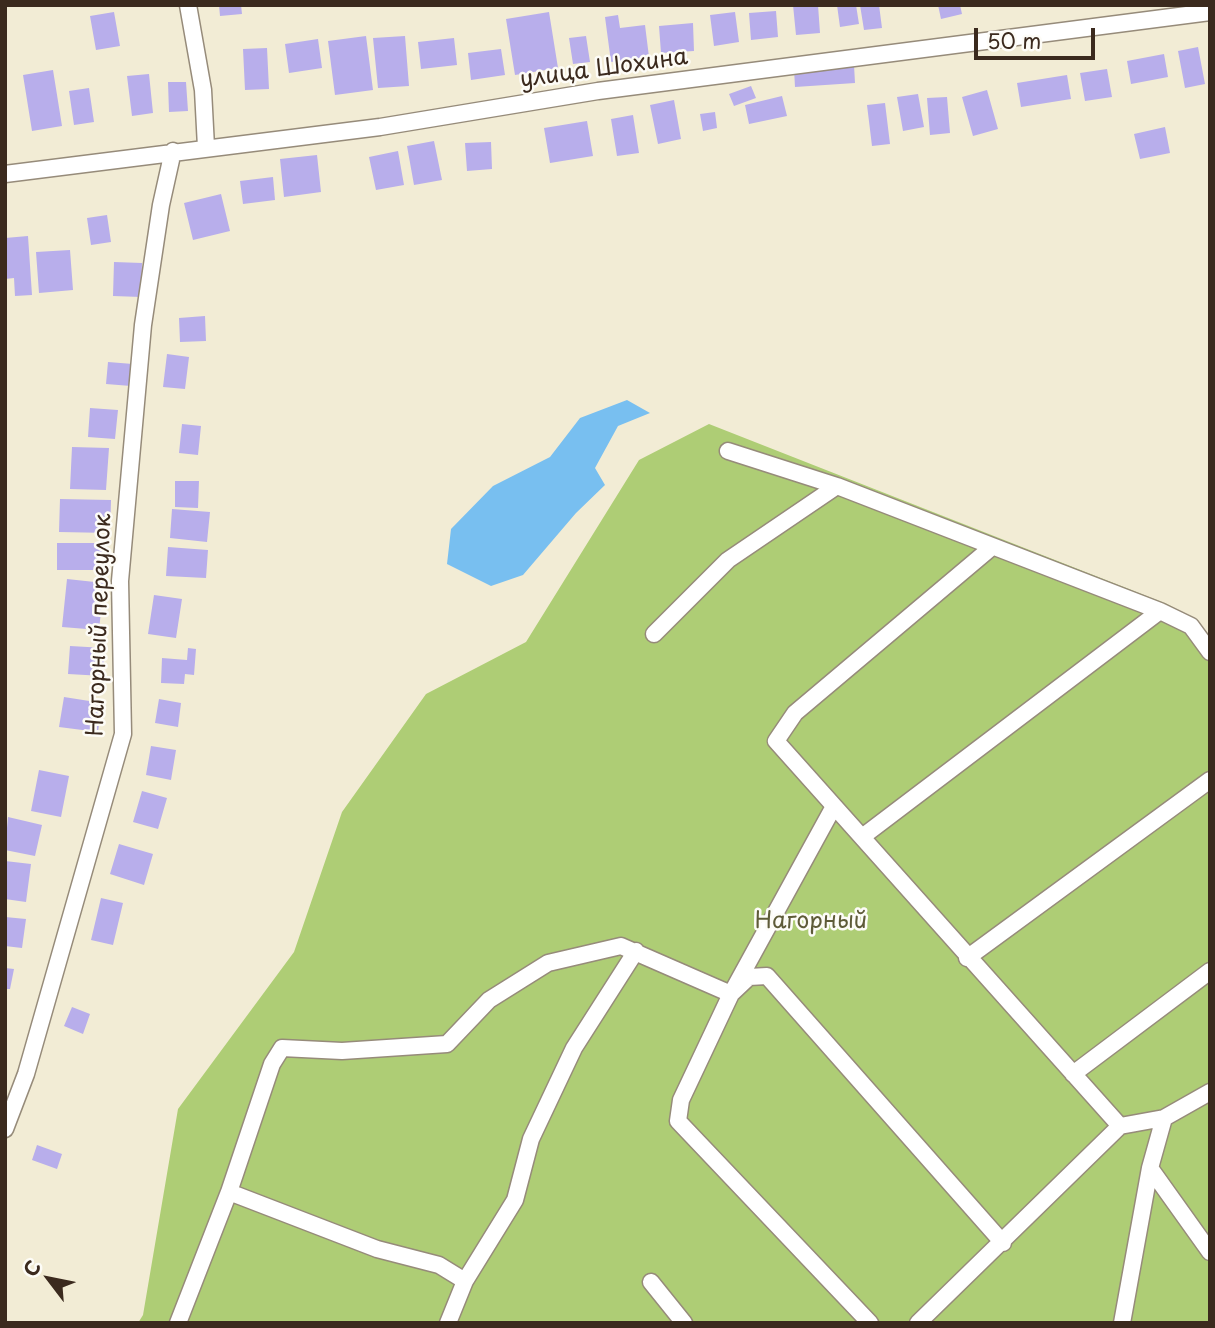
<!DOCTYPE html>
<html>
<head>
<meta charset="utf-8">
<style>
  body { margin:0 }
  #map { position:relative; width:1215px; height:1328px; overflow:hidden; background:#f2ecd5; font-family:"Playpen Sans",sans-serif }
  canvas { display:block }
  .frame { position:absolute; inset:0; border:7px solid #3b2a1e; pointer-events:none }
  .north { position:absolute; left:14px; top:1244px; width:70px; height:70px; -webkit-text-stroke:5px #fdfcf7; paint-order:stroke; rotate:302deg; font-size:19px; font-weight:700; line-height:28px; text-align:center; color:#3b2a1e }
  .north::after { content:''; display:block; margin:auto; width:24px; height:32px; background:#3b2a1e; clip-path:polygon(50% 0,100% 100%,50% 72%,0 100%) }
  .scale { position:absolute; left:974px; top:28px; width:121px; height:32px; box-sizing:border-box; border:4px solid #3b2a1e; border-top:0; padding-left:9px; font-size:21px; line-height:24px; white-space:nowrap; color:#3b2a1e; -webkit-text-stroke:5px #fdfcf7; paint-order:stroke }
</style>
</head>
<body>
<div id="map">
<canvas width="1215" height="1328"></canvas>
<div class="frame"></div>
<div class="north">С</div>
<div class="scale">50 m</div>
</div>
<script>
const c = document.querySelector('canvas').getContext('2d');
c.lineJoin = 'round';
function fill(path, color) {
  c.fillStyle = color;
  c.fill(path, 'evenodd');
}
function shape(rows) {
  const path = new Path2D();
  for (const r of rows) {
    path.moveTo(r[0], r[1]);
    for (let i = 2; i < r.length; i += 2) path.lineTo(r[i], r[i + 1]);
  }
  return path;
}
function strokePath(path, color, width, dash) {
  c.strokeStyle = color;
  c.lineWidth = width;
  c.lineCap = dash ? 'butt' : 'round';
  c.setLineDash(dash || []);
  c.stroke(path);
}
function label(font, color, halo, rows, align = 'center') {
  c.font = font + ' "Playpen Sans",sans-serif';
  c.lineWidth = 5;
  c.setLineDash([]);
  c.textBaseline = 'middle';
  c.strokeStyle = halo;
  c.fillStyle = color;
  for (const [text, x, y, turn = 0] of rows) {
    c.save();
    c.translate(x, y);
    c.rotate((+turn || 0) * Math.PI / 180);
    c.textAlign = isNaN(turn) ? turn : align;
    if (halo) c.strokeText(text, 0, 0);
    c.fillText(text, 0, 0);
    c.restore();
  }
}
fill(shape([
  [709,424,1167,604,1195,620,1210,640,1210,1323,138,1323,143,1315,178,1109,294,952,342,812,426,694,526,642,639,460]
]), '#aecd75');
fill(shape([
  [627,400,650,413,618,426,595,468,605,485,576,513,523,575,491,586,447,564,451,529,493,486,550,457,580,418]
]), '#78bff0');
fill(shape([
  [219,5,241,5,242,14,220,16],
  [793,5,818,5,820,33,796,35],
  [837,5,856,5,859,24,840,27],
  [860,5,879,5,882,28,864,30],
  [938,5,960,5,962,14,941,19],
  [776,11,778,37,751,40,749,13],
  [114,12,120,46,96,50,90,16],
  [549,12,558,68,515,75,506,19],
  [735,12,739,42,714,46,710,15],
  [618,15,620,28,645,25,649,57,611,62,605,17],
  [693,23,694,51,661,53,659,26],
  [366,36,373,90,335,95,328,41],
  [405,36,409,86,378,88,373,38],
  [586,36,590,62,573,64,569,38],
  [454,38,457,65,421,69,418,42],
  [318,39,322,68,289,73,285,44],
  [1198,47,1205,84,1185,88,1178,51],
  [267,48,269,89,245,90,243,49],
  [501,49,505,75,471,80,468,53],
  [1164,54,1168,77,1131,84,1127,61],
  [854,65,855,83,795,87,794,69],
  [1107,69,1112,97,1085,101,1080,73],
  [53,70,62,126,32,131,23,75],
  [149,74,153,113,132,116,127,76],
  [1067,75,1071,99,1021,107,1017,83],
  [168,82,186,82,188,111,169,112],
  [751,86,756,98,734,106,729,94],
  [89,88,94,122,74,125,69,91],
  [987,90,998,129,973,136,962,97],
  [918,94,924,127,903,131,897,97],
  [782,96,787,116,749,124,745,105],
  [947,97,950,133,930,135,927,98],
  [674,100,681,139,658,144,650,105],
  [885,103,890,144,872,146,867,105],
  [715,112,717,128,703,131,700,114],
  [633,115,639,153,617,156,611,119],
  [587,121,593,156,550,163,544,128],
  [1165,127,1170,153,1140,159,1134,134],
  [434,141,442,180,414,185,407,146],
  [491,142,492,169,467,171,465,143],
  [398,151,404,185,376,190,369,157],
  [317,155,321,192,284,197,280,159],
  [273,177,275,200,243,204,240,181],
  [221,194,230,231,193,240,184,203],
  [107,215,111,242,91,245,87,218],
  [28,236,32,295,15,296,14,278,5,279,5,238],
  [70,250,73,290,39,293,36,252],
  [114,262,142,263,141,297,113,296],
  [205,316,206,341,180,342,179,318],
  [167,354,189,357,185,389,163,387],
  [108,362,133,364,131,386,106,384],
  [90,408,118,410,115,439,88,437],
  [182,424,201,426,198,455,179,453],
  [72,447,109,448,106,490,70,489],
  [175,481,199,481,198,508,175,507],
  [60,499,111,500,110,533,59,532],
  [172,509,210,512,207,542,170,538],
  [57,543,104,543,104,570,57,570],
  [168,547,208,550,206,578,166,576],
  [67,579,104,583,99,630,62,627],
  [154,595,182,599,176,638,148,634],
  [70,646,105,648,103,676,68,674],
  [188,648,196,649,194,675,185,674,184,684,161,683,162,658,187,660],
  [64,697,102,703,98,732,59,727],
  [159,699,181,703,178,727,155,723],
  [151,746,176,750,171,780,146,775],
  [39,770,69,776,61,817,31,811],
  [142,791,167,798,158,829,133,822],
  [8,817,42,825,35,856,5,850],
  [119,844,153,854,144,885,110,874],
  [5,861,31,864,26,902,5,899],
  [101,898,123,903,113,945,91,940],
  [5,917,26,919,22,948,5,946],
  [5,968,14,969,10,989,5,989],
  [72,1007,90,1014,83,1034,64,1026],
  [37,1145,62,1154,57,1169,32,1160]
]), '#b8aeeb');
const minor = shape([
  [188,5,203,90,206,147],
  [5,174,380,127,598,91,1210,12],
  [728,451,837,486,1160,611,1191,626,1210,652],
  [654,634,728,560,837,486],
  [833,808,731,994,681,1100,678,1121,870,1323],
  [862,837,1160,611],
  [967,958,1210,780],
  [1073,1074,1210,971],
  [1120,1126,1164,1118,1210,1092],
  [5,1129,26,1074,123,734,120,581,143,325,161,205,173,151],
  [1150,1168,1210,1252],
  [229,1192,377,1249,439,1265,465,1281],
  [651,1282,684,1323],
  [178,1323,229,1192,272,1064,282,1048,342,1051,447,1044,489,1000,548,963,621,946,731,994,749,977,767,976,1003,1243],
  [448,1323,465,1281,515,1200,531,1139,574,1048,636,951],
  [918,1323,1120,1126,776,741,795,713,992,547],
  [1122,1323,1150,1168,1164,1118]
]);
strokePath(minor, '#968b7a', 19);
strokePath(minor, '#fff', 16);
label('23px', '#3b2a1e', '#fdfcf7', [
  ["улица Шохина",604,69,-8],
  ["Нагорный переулок",100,625,-88]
]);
label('23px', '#5e5b38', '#fdfcf7', [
  ["Нагорный",811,922]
]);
</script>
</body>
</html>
